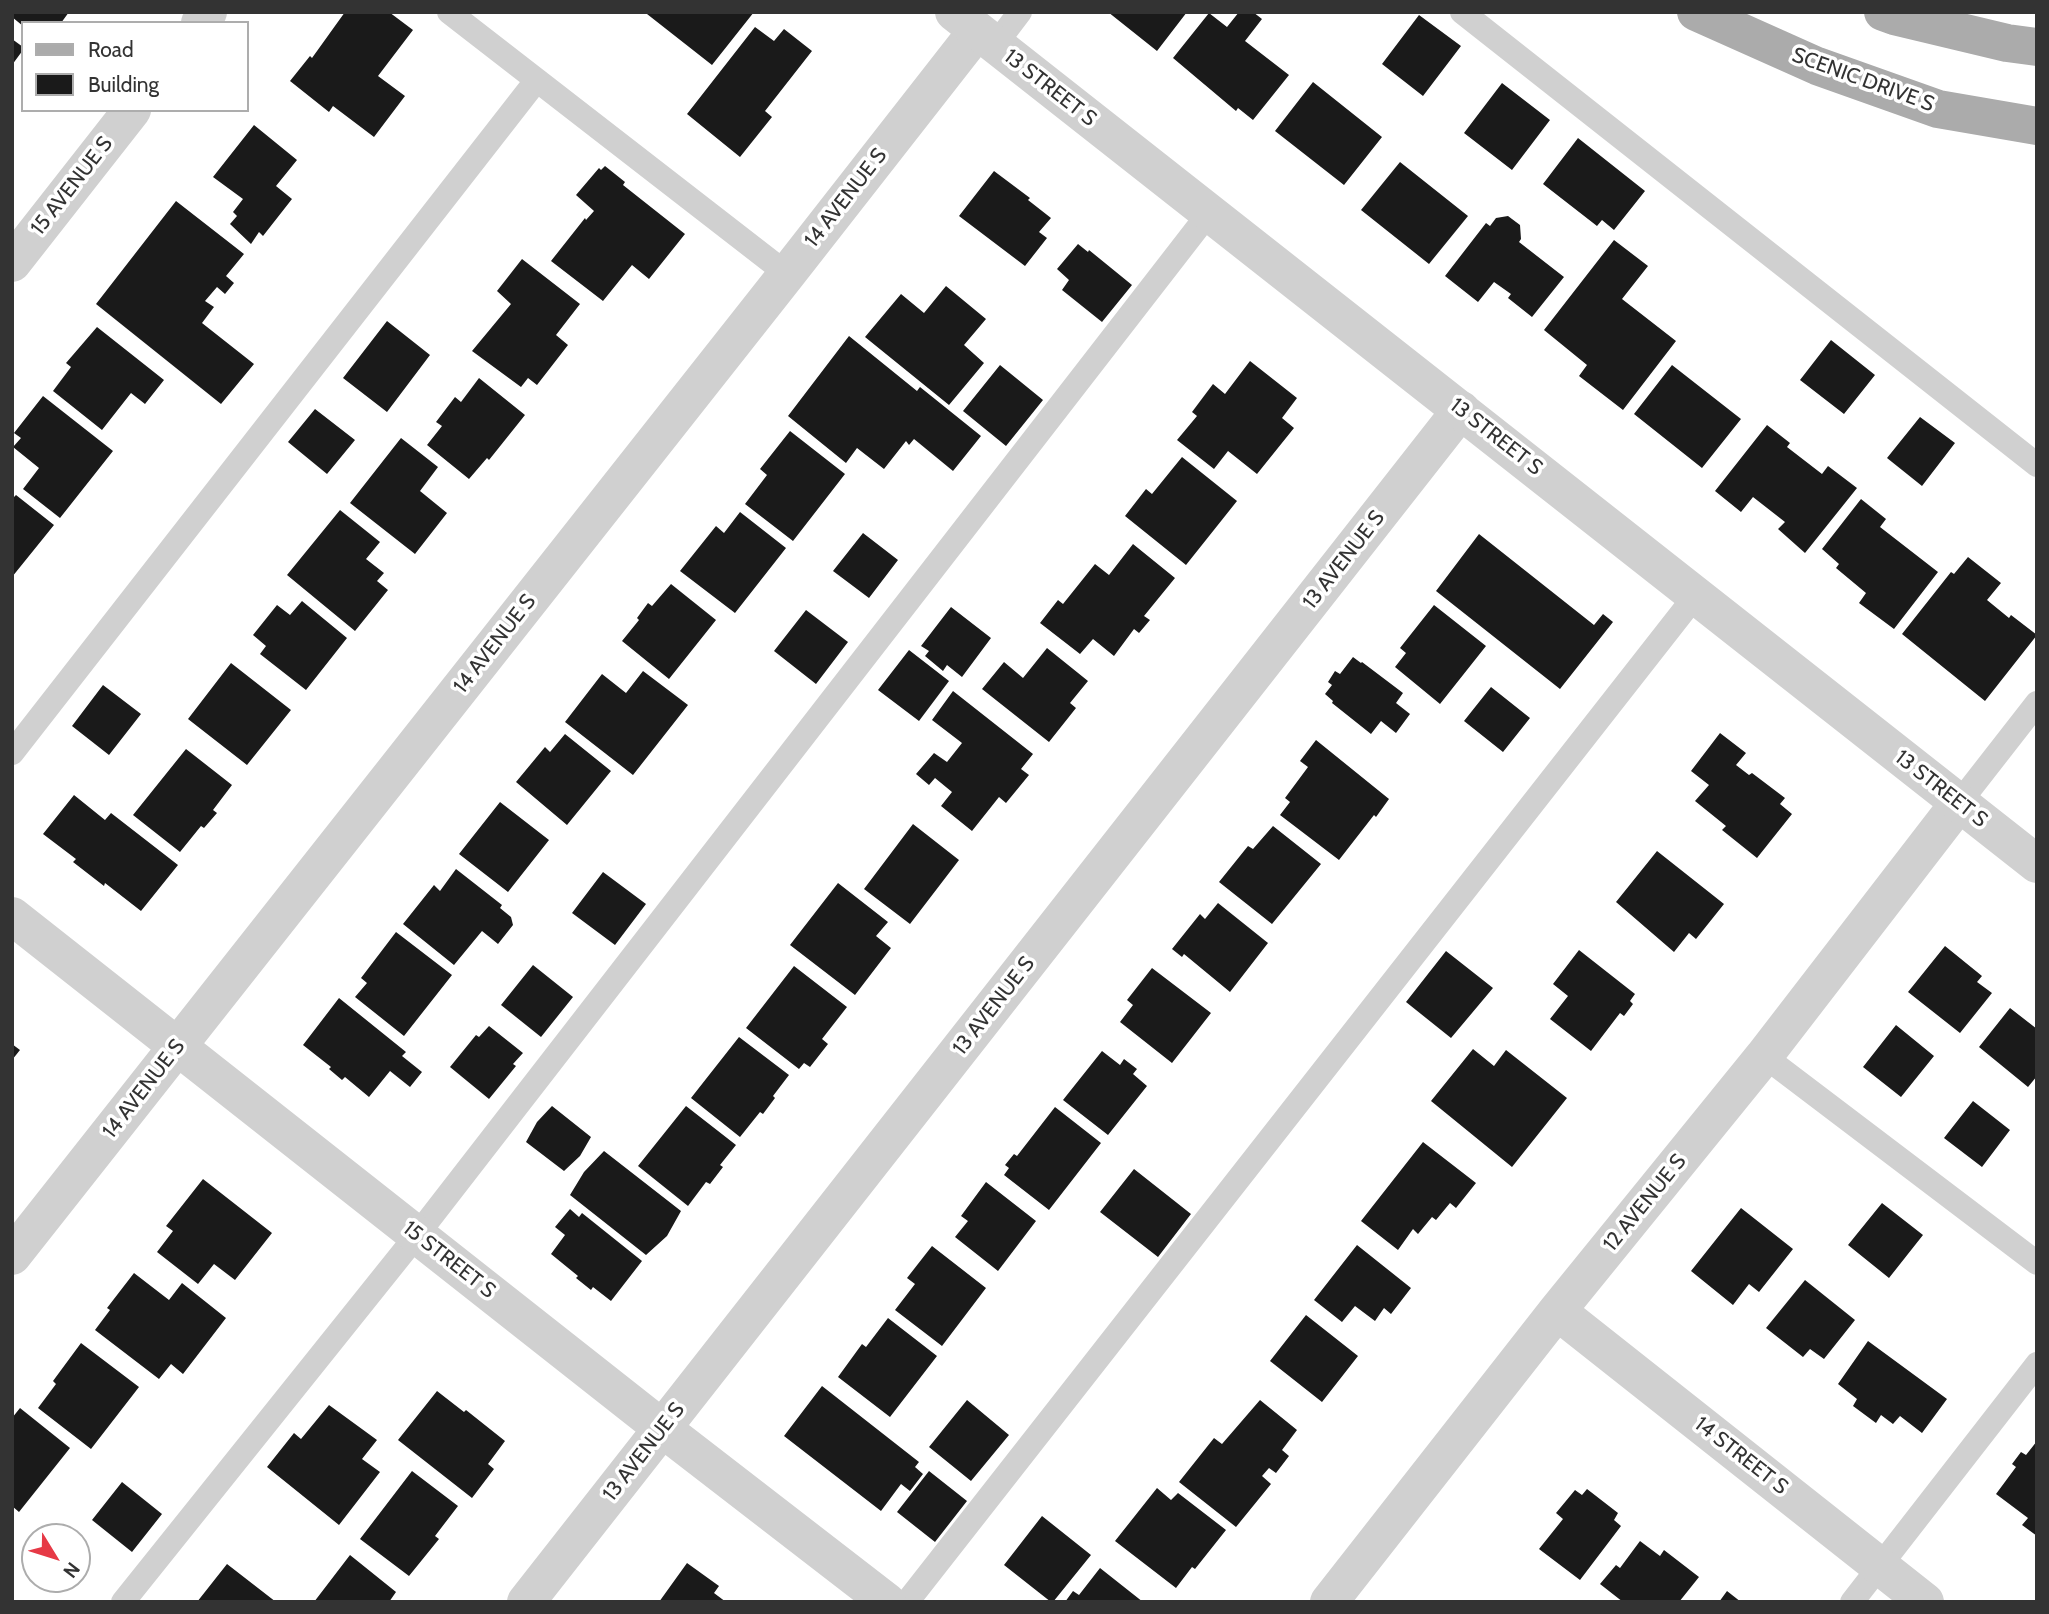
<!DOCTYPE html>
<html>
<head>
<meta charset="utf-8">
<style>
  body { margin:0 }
  #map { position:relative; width:2049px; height:1614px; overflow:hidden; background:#fff; font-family:Cabin,sans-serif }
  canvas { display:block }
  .frame { position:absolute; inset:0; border:14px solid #333; pointer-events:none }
  .legend { position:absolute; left:21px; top:21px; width:228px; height:91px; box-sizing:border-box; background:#fff; border:2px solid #adadad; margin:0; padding:9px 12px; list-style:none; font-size:21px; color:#333 }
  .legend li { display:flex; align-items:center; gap:14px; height:35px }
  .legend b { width:35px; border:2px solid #adadad }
  .north { position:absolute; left:21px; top:1523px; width:70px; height:70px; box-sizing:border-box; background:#fff; border:2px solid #adadad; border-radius:50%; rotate:128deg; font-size:19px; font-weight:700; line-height:28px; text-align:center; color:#333 }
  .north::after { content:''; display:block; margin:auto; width:24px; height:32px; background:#e63946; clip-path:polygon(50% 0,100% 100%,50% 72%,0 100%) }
</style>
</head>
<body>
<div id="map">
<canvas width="2049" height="1614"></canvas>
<div class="frame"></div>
<ul class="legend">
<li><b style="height:9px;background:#ababab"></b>Road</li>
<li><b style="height:19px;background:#1a1a1a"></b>Building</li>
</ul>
<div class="north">N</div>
</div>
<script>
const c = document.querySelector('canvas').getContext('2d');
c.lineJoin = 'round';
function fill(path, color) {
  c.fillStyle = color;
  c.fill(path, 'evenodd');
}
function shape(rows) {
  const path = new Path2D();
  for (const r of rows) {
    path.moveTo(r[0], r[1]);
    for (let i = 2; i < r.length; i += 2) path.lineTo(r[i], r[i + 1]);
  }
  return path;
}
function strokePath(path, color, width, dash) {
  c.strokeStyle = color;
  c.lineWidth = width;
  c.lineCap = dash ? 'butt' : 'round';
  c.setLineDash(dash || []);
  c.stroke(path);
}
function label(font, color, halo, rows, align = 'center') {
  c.font = font + ' Cabin,sans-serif';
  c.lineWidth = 7;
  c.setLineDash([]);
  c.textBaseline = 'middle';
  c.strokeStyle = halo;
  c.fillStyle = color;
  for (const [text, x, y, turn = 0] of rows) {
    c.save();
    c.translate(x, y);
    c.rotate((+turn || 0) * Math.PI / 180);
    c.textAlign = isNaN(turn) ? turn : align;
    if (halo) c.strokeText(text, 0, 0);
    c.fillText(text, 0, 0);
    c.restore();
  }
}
fill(shape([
  [12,12,69,12,61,23,23,23,23,26,12,17],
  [345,12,389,12,413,30,378,76,405,96,374,137,333,106,329,112,290,81,310,56,312,58],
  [649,12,754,12,712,65,647,14],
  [1108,12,1187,12,1157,51],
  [1239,12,1253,12,1262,19,1245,41,1289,75,1253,120,1238,108,1236,111,1173,58,1209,13,1227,27],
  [1419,15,1461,46,1423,96,1382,64],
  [755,27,774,41,784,29,812,51,765,111,772,117,740,157,687,114],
  [12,39,23,47,23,50,12,65],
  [1313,82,1382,137,1344,185,1275,131],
  [1502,83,1550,120,1512,170,1464,133],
  [254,125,297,160,276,186,292,199,263,236,259,232,251,244,230,224,237,216,233,212,243,199,213,177],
  [1578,138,1645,191,1614,230,1602,220,1597,226,1543,184],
  [1400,162,1468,216,1429,264,1361,210],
  [605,166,625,182,623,185,685,234,649,279,632,265,603,301,551,261,585,218,586,220,594,211,576,195,599,168,601,170],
  [994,171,1030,198,1028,200,1051,218,1039,232,1047,238,1025,266,959,216],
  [176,201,244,254,226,276,234,283,225,294,217,287,205,301,214,307,202,323,254,364,221,404,96,304],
  [1508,216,1520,225,1521,239,1519,242,1564,277,1532,317,1508,298,1511,294,1494,282,1478,302,1445,276,1486,223,1490,226,1496,218],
  [1614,240,1648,266,1622,299,1676,341,1623,410,1579,376,1587,365,1544,330],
  [1078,244,1088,252,1089,250,1132,285,1102,322,1062,290,1069,280,1057,269],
  [522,259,580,304,556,335,568,345,537,385,528,378,521,387,472,351,511,304,497,291],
  [946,286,986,319,964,345,984,363,949,405,865,337,901,294,924,313],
  [387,321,430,355,387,412,343,378],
  [97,327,164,380,145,404,131,393,102,430,53,391,71,367,66,363],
  [849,336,917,391,920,387,981,436,953,471,914,439,909,445,906,441,884,469,857,448,846,463,788,416],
  [1831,340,1875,375,1844,414,1800,380],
  [1250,361,1297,398,1282,418,1294,428,1257,474,1228,451,1214,469,1177,440,1197,416,1192,412,1213,384,1225,394],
  [1000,365,1043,400,1006,446,963,411],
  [1672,365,1741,419,1702,468,1634,414],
  [479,378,525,415,489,460,487,458,469,479,427,445,442,426,436,422,455,397,461,402],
  [43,396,113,451,60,518,23,489,39,468,13,447,21,438,14,433],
  [315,409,355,440,327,474,288,442],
  [1920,417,1955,443,1922,486,1887,458],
  [1767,425,1790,443,1787,447,1822,474,1828,466,1857,488,1805,553,1778,529,1785,522,1753,497,1741,512,1715,491],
  [790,431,845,474,793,541,745,504,767,475,760,469],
  [401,438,438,467,420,491,447,513,415,554,350,503],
  [1182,457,1237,501,1186,565,1125,516,1146,489,1152,494],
  [16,495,54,525,12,577,12,499],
  [1861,499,1886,519,1880,527,1938,572,1894,629,1859,603,1866,593,1836,568,1839,564,1822,549],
  [340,510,380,542,366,559,384,573,377,581,388,590,355,631,287,575],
  [740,512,786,548,735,613,680,571,716,526,724,533],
  [863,533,898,560,869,598,833,571],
  [1479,534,1594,625,1603,614,1613,622,1560,689,1436,591],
  [1133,544,1175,578,1144,616,1150,620,1139,633,1134,629,1114,656,1093,639,1080,654,1040,623,1058,600,1063,604,1095,564,1109,575],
  [1968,557,2001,583,1987,600,2009,618,2011,615,2037,635,1985,701,1902,634,1951,572,1954,574],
  [671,584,716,620,669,679,622,641,639,620,637,618,648,603,652,606],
  [302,601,347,638,306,690,260,654,266,646,253,635,277,605,290,615],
  [1434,605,1486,646,1440,704,1395,667,1406,653,1400,648],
  [951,607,991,638,962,677,947,665,943,671,925,656,929,651,921,646],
  [806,610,848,642,816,684,774,651],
  [1047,648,1088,681,1070,703,1076,708,1049,742,982,689,1004,662,1023,678],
  [909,650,949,681,919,721,878,690],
  [1353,657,1361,663,1362,662,1403,693,1396,703,1410,714,1396,733,1381,721,1371,734,1332,703,1333,701,1325,694,1332,685,1328,682,1335,671,1340,674],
  [231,663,291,710,247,765,188,719],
  [643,671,688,705,633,775,565,722,602,674,626,693],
  [103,685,141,714,109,755,72,726],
  [1491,687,1530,718,1503,752,1464,721],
  [953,691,1033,754,1021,769,1029,775,1006,803,999,797,972,831,941,806,952,792,935,778,929,785,916,774,934,753,947,762,962,743,932,720],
  [1720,733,1746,753,1736,765,1749,775,1752,773,1785,798,1780,804,1792,814,1757,858,1722,830,1726,826,1695,801,1709,785,1691,771],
  [565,734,611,771,567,825,516,782,545,747,550,752],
  [1316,740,1389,799,1376,817,1374,815,1339,860,1280,815,1290,802,1285,798,1308,767,1300,761],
  [186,749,232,785,213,810,217,813,204,828,201,826,180,852,133,815],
  [74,795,105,820,111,813,178,865,141,911,105,883,104,886,73,862,76,859,43,834],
  [500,802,549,840,508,892,459,854],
  [913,824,959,860,910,924,864,889],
  [1273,826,1321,864,1272,924,1219,882,1248,846,1253,849],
  [1657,851,1724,904,1696,939,1689,933,1674,952,1616,902],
  [456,869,502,905,500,908,511,917,513,925,498,944,482,931,454,965,403,924,434,885,440,891],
  [603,872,646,904,615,945,572,913],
  [838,883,888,922,876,936,891,948,855,995,790,945],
  [1218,903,1268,943,1230,992,1184,954,1182,957,1172,949,1200,914,1205,919],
  [396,932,452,975,404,1036,355,997,367,983,361,978],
  [1945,946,1982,976,1977,982,1992,993,1960,1033,1908,992],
  [1579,950,1635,994,1630,1001,1633,1004,1624,1016,1620,1013,1591,1051,1550,1019,1568,996,1553,984],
  [1446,951,1493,988,1451,1038,1406,1002],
  [533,965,573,997,541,1037,501,1005],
  [794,966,847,1007,822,1039,828,1044,810,1067,804,1063,799,1069,746,1028],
  [1152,968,1211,1013,1172,1063,1120,1022,1133,1005,1127,1000],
  [339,998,406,1052,402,1056,422,1072,410,1087,390,1071,369,1097,345,1077,342,1080,329,1069,331,1067,303,1045],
  [2010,1008,2037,1029,2037,1076,2028,1087,1979,1047],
  [1896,1025,1934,1056,1901,1097,1863,1067],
  [489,1026,523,1053,513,1064,516,1066,489,1099,450,1067,476,1035,479,1037],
  [739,1037,789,1075,773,1096,775,1098,763,1114,760,1112,740,1137,691,1098],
  [12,1044,20,1050,12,1060],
  [1473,1049,1494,1066,1506,1050,1567,1098,1512,1167,1431,1101],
  [1102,1051,1120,1065,1124,1059,1137,1069,1133,1074,1147,1086,1108,1135,1063,1100],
  [1973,1101,2010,1130,1982,1167,1944,1138],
  [552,1106,591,1137,580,1156,564,1171,526,1142,537,1122],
  [686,1106,736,1145,720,1165,723,1167,710,1184,706,1182,688,1206,638,1166],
  [1055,1107,1101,1143,1049,1210,1004,1175,1009,1168,1005,1165,1014,1154,1017,1156],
  [1423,1142,1476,1183,1456,1208,1450,1203,1436,1220,1432,1217,1418,1234,1413,1229,1398,1250,1361,1221],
  [604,1151,681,1211,667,1236,646,1255,570,1195,584,1172],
  [1134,1169,1191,1214,1158,1257,1100,1212],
  [203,1179,272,1233,235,1280,214,1264,198,1284,157,1252,173,1231,166,1226],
  [986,1182,1036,1221,998,1271,955,1237,968,1221,961,1216],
  [1882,1203,1923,1235,1889,1278,1848,1245],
  [1741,1208,1793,1249,1759,1292,1749,1284,1733,1305,1691,1271],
  [570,1209,579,1217,582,1213,642,1261,611,1301,593,1287,591,1290,576,1278,578,1276,551,1254,565,1235,555,1227],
  [1357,1245,1411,1288,1391,1314,1384,1308,1375,1321,1355,1306,1342,1322,1314,1300],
  [932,1246,986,1288,942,1346,895,1310,915,1284,907,1278],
  [134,1273,169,1300,182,1283,226,1318,183,1374,171,1364,159,1379,95,1330,110,1310,107,1308],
  [1805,1280,1855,1320,1824,1359,1810,1349,1803,1357,1766,1328],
  [1306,1315,1358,1356,1322,1402,1270,1361],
  [888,1318,937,1356,890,1417,838,1377,862,1344,866,1347],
  [1868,1341,1947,1399,1922,1433,1900,1416,1893,1424,1881,1415,1876,1423,1853,1406,1857,1399,1838,1384],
  [81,1343,139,1387,91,1449,38,1408,56,1384,53,1381],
  [822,1386,919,1462,915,1467,923,1474,910,1491,901,1484,881,1511,784,1436],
  [437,1391,464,1412,466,1410,505,1441,488,1464,494,1469,472,1498,398,1440],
  [967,1400,1009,1435,971,1481,929,1447],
  [1260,1400,1297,1430,1282,1450,1289,1456,1276,1473,1269,1468,1262,1476,1271,1484,1236,1527,1179,1482,1214,1438,1222,1444],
  [329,1405,377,1440,362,1459,380,1472,339,1525,267,1467,294,1433,301,1439],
  [20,1408,70,1448,19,1512,12,1506,12,1418],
  [2037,1441,2037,1536,2022,1525,2028,1518,1996,1494,2016,1467,2012,1464,2021,1452,2026,1455],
  [412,1471,458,1506,435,1536,439,1539,409,1576,360,1539],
  [929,1471,967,1501,935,1542,897,1512],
  [122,1482,162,1514,132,1552,92,1520],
  [1157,1488,1171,1500,1178,1493,1226,1530,1195,1569,1192,1567,1176,1588,1115,1541],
  [1587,1489,1618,1513,1614,1520,1621,1526,1580,1580,1539,1549,1563,1519,1556,1513,1575,1490,1582,1495],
  [1042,1516,1091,1555,1053,1602,1051,1602,1004,1565],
  [1640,1541,1660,1556,1664,1550,1699,1577,1679,1602,1623,1602,1600,1584,1616,1565,1620,1568],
  [350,1555,396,1592,389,1602,314,1602],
  [687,1563,719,1586,714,1593,726,1602,659,1602],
  [227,1564,276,1602,197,1602],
  [1100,1568,1143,1602,1065,1602,1073,1591,1079,1595],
  [1727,1591,1741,1602,1719,1602]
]), '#1a1a1a');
strokePath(shape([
  [449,12,787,274],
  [1462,12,2037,465],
  [995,45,1020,12],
  [12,753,536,81],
  [1959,803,2037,703],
  [1764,1056,2037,1263],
  [123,1602,417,1235,1209,213],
  [907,1602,1696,595],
  [1852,1602,2037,1364]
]), '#d0d0d0', 24);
strokePath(shape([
  [200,23,208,12],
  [12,263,132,110],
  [12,916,663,1429,887,1602],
  [12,1256,787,274,977,31],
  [1557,1311,1925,1602],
  [526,1602,1461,410],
  [1329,1602,1557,1311,1764,1056,1959,803]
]), '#d0d0d0', 38);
strokePath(shape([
  [954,12,2037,864]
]), '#d0d0d0', 38);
strokePath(shape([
  [1696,12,1817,66,1938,109,2037,126],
  [1883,12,1894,16,2007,43,2037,47]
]), '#ababab', 38);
label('21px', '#333', '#fff', [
  ["SCENIC DRIVE S",1863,80,20],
  ["13 STREET S",1050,88,38],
  ["15 AVENUE S",72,186,-52],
  ["14 AVENUE S",846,198,-52],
  ["13 STREET S",1496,437,38],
  ["13 AVENUE S",1344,560,-52],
  ["14 AVENUE S",495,644,-52],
  ["13 STREET S",1941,789,38],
  ["13 AVENUE S",994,1006,-52],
  ["14 AVENUE S",144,1089,-52],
  ["12 AVENUE S",1645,1203,-51],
  ["15 STREET S",449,1260,38],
  ["13 AVENUE S",644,1452,-52],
  ["14 STREET S",1741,1456,38]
]);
</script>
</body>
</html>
